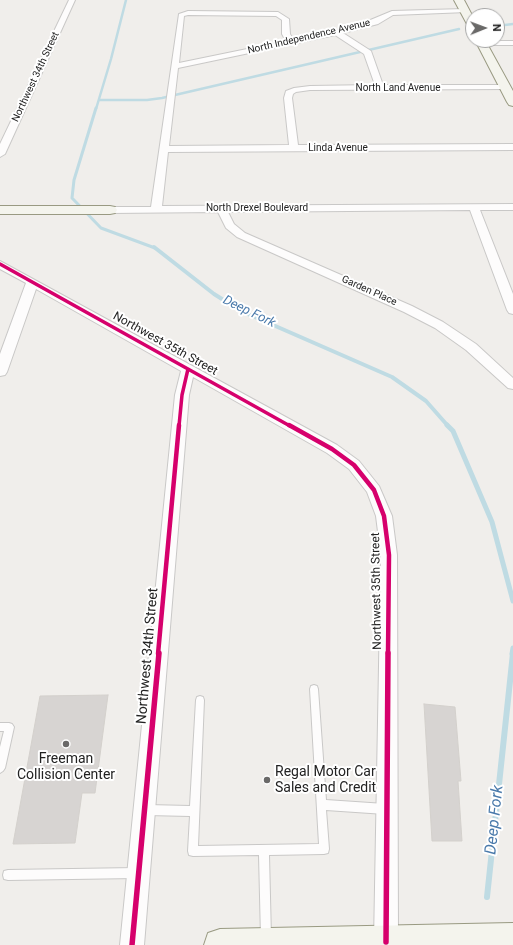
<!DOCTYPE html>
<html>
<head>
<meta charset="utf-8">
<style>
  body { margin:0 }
  #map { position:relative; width:513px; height:945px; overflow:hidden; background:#f0eeeb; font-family:Roboto,sans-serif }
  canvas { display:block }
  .north { position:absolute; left:465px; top:8px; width:40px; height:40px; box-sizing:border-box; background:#fff; border:1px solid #a7a7a7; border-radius:50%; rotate:89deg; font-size:11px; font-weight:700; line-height:16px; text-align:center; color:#222 }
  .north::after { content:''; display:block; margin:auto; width:14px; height:18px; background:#6a6968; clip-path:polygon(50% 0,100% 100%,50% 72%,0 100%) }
</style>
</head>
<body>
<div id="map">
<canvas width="513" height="945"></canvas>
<div class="north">N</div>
</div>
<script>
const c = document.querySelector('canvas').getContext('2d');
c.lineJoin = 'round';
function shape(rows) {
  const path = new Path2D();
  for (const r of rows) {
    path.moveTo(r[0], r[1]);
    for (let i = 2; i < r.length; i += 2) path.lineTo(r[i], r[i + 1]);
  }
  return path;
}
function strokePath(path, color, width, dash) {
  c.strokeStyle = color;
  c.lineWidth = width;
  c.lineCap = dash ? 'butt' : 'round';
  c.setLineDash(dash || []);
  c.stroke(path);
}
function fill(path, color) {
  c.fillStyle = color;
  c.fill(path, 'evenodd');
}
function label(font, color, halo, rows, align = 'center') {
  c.font = font + ' Roboto,sans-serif';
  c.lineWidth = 4;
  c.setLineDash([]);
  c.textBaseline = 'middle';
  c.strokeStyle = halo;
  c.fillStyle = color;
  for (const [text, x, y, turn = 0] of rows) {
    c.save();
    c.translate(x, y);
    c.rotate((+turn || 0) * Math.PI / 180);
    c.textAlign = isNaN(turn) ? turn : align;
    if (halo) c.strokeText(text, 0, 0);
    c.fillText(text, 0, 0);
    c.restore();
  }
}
strokePath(shape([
  [497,26,513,24],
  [99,100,147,100,162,98,459,29],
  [96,109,111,59,126,0]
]), '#bfdbe3', 2.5);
strokePath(shape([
  [96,108,74,180,72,198,101,228,155,248]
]), '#bfdbe3', 3);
strokePath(shape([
  [154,247,214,294,241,311,392,377,426,401,448,426]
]), '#bfdbe3', 4);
strokePath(shape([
  [447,425,453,431,492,522,513,601],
  [512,654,513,648]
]), '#bfdbe3', 5);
strokePath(shape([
  [487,897,513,653]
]), '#bfdbe3', 6);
const building = shape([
  [108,695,95,793,82,793,75,843,13,844,40,696,108,695],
  [424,704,455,707,461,781,458,781,462,841,432,841,424,704]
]);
fill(building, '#d7d4d2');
strokePath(building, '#d3d0cc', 1);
const lane = shape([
  [314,685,317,686,318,689,326,800,385,804,388,806,390,809,388,812,385,814,326,810,329,849,328,853,324,854,269,855,271,938,270,942,266,943,262,942,261,938,259,855,193,856,189,855,188,851,190,816,147,815,144,813,142,810,144,807,147,805,190,806,196,700,197,697,200,696,203,697,204,700,198,846,319,844,310,689,311,686,314,685],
  [0,723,9,723,12,724,14,727,5,768,3,771,0,773,0,747,4,731,0,731,0,723],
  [136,868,140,869,141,873,140,877,136,878,8,880,4,879,3,875,4,871,8,870,136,868]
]);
const street = shape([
  [69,0,75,0,5,154,0,157,0,144,69,0],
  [465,9,468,11,467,12,393,15,378,24,343,33,371,51,383,85,509,85,510,87,509,89,310,90,296,92,293,94,292,98,298,145,513,144,513,150,168,152,162,206,513,204,513,210,480,210,513,294,513,314,509,313,507,310,470,210,228,212,234,224,245,233,412,306,443,322,476,344,513,378,513,389,508,388,466,350,435,328,404,312,237,237,226,228,218,212,110,213,105,210,110,207,151,207,179,14,188,11,278,12,289,19,290,34,293,39,356,26,392,11,465,9],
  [188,15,276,16,282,20,282,34,286,41,179,63,184,16,188,15],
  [335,35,364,54,375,85,310,86,294,88,286,91,284,98,289,145,169,146,178,68,335,35],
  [479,41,513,41,513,45,482,45,478,43,479,41],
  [0,261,337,445,359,461,379,486,392,516,397,555,398,942,396,945,376,945,374,942,381,555,376,516,367,492,349,469,327,453,193,377,189,395,144,945,120,945,175,395,181,371,36,289,7,372,5,375,0,376,0,354,26,283,0,269,0,261]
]);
const secondary = shape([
  [454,0,464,0,473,17,473,29,468,26,454,0],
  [475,40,485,40,513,91,513,106,509,105,507,102,475,40],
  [0,206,110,206,115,207,117,210,115,213,110,214,0,214,0,206],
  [513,923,513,945,204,945,208,933,220,929,513,923]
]);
strokePath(lane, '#c9c8c7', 2);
strokePath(street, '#c9c8c7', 2);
strokePath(secondary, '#999a82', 2);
fill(lane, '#fdfcfc');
fill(street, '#fdfcfc');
fill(secondary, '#f4f4ed');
strokePath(shape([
  [0,264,290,426],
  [179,426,182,395,188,369]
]), '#d6006c', 3.5);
strokePath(shape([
  [289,425,332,449,354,465,374,490,384,516,389,555,388,654],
  [158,654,179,425]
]), '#d6006c', 4.5);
strokePath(shape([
  [386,942,388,653],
  [132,945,159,653]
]), '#d6006c', 5.5);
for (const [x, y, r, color] of [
  [66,744,4,"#6a6968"],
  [267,780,4,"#6a6968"]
]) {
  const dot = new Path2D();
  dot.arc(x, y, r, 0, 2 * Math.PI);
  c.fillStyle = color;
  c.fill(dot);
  strokePath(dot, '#fff', 1.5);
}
label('10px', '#222', '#fff', [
  ["North Independence Avenue",309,37,-13],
  ["Northwest 34th Street",36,77,-65],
  ["North Land Avenue",398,88],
  ["Linda Avenue",338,148],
  ["North Drexel Boulevard",257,208],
  ["Garden Place",369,291,24]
]);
label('12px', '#222', '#fff', [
  ["Northwest 35th Street",165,344,29],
  ["Northwest 35th Street",377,591,-91]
]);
label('italic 13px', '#4a7aab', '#fff', [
  ["Deep Fork",249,312,26]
]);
label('14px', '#222', '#fff', [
  ["Northwest 34th Street",148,656,-85]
]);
label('14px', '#222', '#fff', [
  ["Freeman",66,759],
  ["Collision Center",66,775],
  ["Regal Motor Car",275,772,"left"],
  ["Sales and Credit",275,788,"left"]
]);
label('italic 16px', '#4a7aab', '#fff', [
  ["Deep Fork",495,820,-84]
]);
</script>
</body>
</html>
